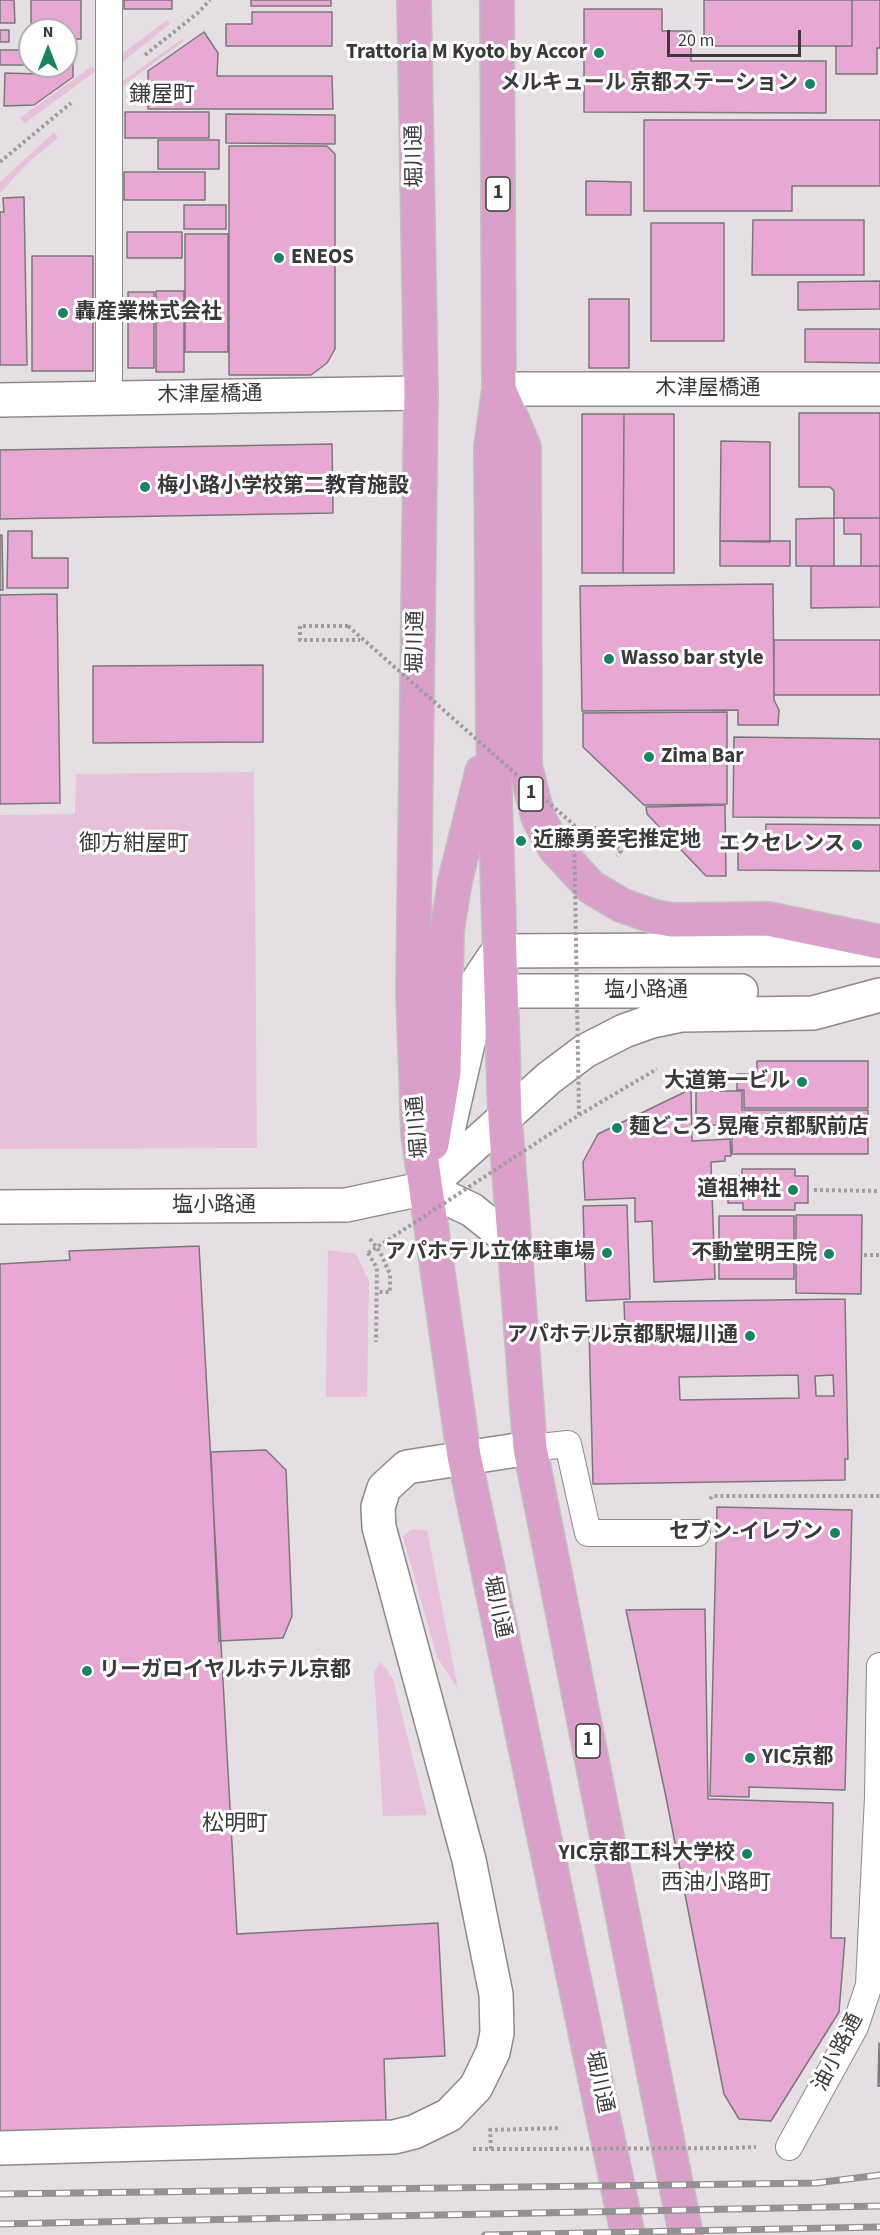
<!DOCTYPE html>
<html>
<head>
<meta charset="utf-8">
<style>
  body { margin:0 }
  #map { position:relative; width:880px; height:2235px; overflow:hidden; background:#e5dfe3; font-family:"Source Sans 3",sans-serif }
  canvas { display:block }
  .north { position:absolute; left:18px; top:18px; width:60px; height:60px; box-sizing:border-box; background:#fff; border:2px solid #b1b0b1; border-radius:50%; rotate:0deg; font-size:16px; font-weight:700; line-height:24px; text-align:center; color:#3b393b }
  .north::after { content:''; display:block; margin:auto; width:21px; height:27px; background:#178462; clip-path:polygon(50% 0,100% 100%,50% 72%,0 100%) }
  .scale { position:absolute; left:667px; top:30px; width:134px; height:27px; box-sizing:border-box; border:3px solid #3b393b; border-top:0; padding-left:8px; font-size:18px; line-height:21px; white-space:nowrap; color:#3b393b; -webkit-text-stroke:4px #fff; paint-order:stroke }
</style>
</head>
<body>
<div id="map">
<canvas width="880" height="2235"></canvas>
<div class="north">N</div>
<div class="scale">20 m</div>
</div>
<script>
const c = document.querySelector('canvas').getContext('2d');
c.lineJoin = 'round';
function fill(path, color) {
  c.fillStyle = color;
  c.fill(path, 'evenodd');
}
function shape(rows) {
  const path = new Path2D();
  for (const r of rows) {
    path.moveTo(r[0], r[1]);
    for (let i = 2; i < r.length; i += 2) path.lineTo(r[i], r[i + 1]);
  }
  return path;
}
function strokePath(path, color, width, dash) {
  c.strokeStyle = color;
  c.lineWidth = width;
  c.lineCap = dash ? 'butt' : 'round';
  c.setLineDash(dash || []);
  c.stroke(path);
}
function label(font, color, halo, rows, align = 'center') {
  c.font = font + ' "Source Sans 3","Noto Sans JP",sans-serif';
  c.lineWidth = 6;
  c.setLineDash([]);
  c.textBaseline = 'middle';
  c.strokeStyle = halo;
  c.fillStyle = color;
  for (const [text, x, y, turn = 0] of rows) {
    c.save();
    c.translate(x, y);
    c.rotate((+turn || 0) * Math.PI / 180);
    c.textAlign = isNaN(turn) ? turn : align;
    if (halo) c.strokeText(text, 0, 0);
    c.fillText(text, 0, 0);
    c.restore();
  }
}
fill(shape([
  [167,20,170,24,110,72,111,62],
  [182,39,184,41,120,88,120,83],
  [92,66,96,71,25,123,20,118],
  [54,132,58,138,28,163,0,193,0,182],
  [254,772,257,1148,0,1149,0,815,75,814,76,774],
  [328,1250,356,1254,369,1281,367,1397,326,1397],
  [412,1529,427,1530,458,1689,437,1657,403,1537],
  [381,1662,393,1679,427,1815,383,1816,374,1671]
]), '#e7c0db');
const building = shape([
  [0,0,14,0,15,23,0,23,0,0],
  [31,0,81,0,81,39,66,39,66,30,31,30,31,0],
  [124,0,172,0,172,9,124,9,124,0],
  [251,0,331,0,331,6,251,6,251,0],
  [704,0,852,0,852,46,704,46,704,0],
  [852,0,880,0,880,48,877,48,877,74,836,74,836,46,852,46,852,0],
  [584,9,662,9,662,31,691,31,691,61,826,61,826,113,584,112,584,9],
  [252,12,332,12,332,46,226,46,226,24,252,24,252,12],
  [0,30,9,30,9,42,0,42,0,30],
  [204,32,218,53,217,76,332,76,333,109,148,109,148,71,204,32],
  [0,50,30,50,30,65,0,65,0,50],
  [73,57,73,77,34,105,4,106,5,73,37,74,54,66,66,66,66,60,73,57],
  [125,112,209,112,209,138,125,138,125,112],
  [226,114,335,115,335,144,226,143,226,114],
  [644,120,880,120,880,186,792,186,792,211,644,211,644,120],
  [158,140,219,140,219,169,158,169,158,140],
  [229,146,327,146,335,154,335,349,327,363,311,375,229,375,229,146],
  [124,172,205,172,205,200,124,200,124,172],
  [586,181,631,182,631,215,586,215,586,181],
  [24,197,27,365,0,365,0,212,4,212,3,198,24,197],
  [184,205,226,205,226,229,184,229,184,205],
  [753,220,864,220,864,275,752,275,753,220],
  [651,223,724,223,724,341,651,341,651,223],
  [127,232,182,232,182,258,127,258,127,232],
  [185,234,228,234,228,352,185,352,185,234],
  [32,256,93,256,93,371,32,371,32,256],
  [880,281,880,309,798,310,798,282,880,281],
  [156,291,184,291,184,372,156,372,156,291],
  [128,292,154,292,154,368,128,368,128,292],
  [589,299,629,299,629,368,589,368,589,299],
  [805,329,880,329,880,363,805,362,805,329],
  [799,413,880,413,880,518,834,518,834,491,830,487,799,487,799,413],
  [582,414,624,414,623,573,582,573,582,414],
  [624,414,674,414,674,573,623,573,624,414],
  [721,441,770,442,770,542,720,541,721,441],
  [332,444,333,513,0,519,0,450,332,444],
  [834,518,834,566,796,566,796,519,834,518],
  [844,518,880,518,880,566,861,566,861,534,844,534,844,518],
  [8,531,32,531,32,558,68,558,68,588,7,588,8,531],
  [0,535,2,535,3,590,0,590,0,535],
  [720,541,790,541,790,566,720,566,720,541],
  [811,566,880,566,880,607,811,608,811,566],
  [773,584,774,700,779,710,778,725,738,725,738,710,582,711,580,586,773,584],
  [57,594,60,803,0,804,0,595,57,594],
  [774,640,880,640,880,695,774,695,774,640],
  [263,665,263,742,93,743,93,666,263,665],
  [727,712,727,804,644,805,583,747,583,713,727,712],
  [734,737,880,739,880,818,733,817,734,737],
  [725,805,726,876,706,876,647,814,646,807,725,805],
  [766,824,880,825,880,871,738,870,738,842,765,842,766,824],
  [757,1061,868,1061,868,1108,744,1108,744,1090,737,1090,737,1074,757,1074,757,1061],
  [691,1089,692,1141,730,1139,731,1156,725,1156,725,1161,711,1162,715,1279,654,1282,652,1221,635,1222,635,1198,585,1200,583,1162,598,1134,691,1089],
  [696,1091,742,1091,742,1110,868,1110,868,1154,732,1154,732,1125,696,1125,696,1091],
  [742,1169,795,1169,795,1176,808,1176,808,1203,795,1203,795,1210,743,1210,743,1203,728,1203,728,1176,742,1176,742,1169],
  [627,1205,630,1299,586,1301,583,1206,627,1205],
  [796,1215,862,1215,861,1294,796,1293,796,1215],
  [719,1216,794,1216,794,1279,719,1279,719,1216],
  [199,1246,237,1934,438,1923,445,2056,384,2059,386,2122,0,2132,0,1264,70,1260,69,1251,199,1246],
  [845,1299,848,1459,845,1459,845,1480,593,1484,589,1329,625,1328,624,1302,845,1299],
  [798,1375,799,1398,680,1400,679,1377,798,1375],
  [833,1375,834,1396,816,1396,815,1376,833,1375],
  [266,1450,286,1470,292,1616,283,1638,219,1641,211,1452,266,1450],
  [717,1507,852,1510,845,1790,749,1787,749,1797,710,1796,717,1507],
  [705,1609,708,1799,833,1803,831,1938,845,1938,839,2012,771,2121,739,2119,724,2094,666,1797,626,1610,705,1609],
  [879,2043,880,2086,878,2086,879,2043]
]);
fill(building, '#e7a9d4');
strokePath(building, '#7c777b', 1.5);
const service = shape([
  [109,0,109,398],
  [530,1448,568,1444,588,1533,697,1533],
  [789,2147,855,2027,869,1985,878,1797,880,1666]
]);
const minor = shape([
  [499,389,880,389],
  [0,400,421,393],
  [0,2148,394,2137,414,2132,449,2115,476,2087,493,2052,497,2033,496,1994,469,1860,379,1527,378,1507,384,1488,407,1467,530,1448]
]);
const tertiary = shape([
  [472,991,741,991],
  [446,1139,469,1039,471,991,498,951,878,949],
  [426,1188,472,1210,513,1243],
  [0,1207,346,1205,426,1188,549,1078,585,1051,624,1031,652,1021,681,1015,813,1013,880,995]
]);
const trunk = shape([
  [414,0,421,393,413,991,418,1134,464,1456,628,2235],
  [497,0,499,389,491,447,493,732,505,1119,530,1448,686,2235],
  [499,389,524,447,525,766,538,817,555,848,591,887,621,905,655,917,672,920,768,919,880,942],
  [432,1144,444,1072,447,930,455,881,482,772]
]);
strokePath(service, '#8e898d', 28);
strokePath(minor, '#8e898d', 36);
strokePath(tertiary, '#8e898d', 36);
strokePath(trunk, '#c0c0c0', 36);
strokePath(shape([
  [145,55,199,12,210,0],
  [0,162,71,103],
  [348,626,300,626,300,640,360,640],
  [594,827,621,851,617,856],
  [579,1115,657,1069],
  [814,1190,880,1191],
  [370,1239,380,1252,390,1274,390,1292,377,1292],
  [368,1253,377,1268,376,1342],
  [864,1255,880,1255],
  [710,1499,712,1496,880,1496],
  [730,2148,756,2147],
  [473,2149,544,2149],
  [491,2149,490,2130,561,2128]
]), '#a19c9f', 4, [3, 3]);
strokePath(service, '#fff', 26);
strokePath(minor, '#fff', 33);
strokePath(tertiary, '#fff', 33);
strokePath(trunk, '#dba0ca', 33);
const rail = shape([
  [0,2194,816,2183,880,2175],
  [0,2224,880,2206],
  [485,2235,880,2227]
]);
strokePath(rail, '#949093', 7);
strokePath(rail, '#fff', 4.5, [14]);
strokePath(shape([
  [348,626,574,825,579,1115,368,1253],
  [544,2149,730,2148]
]), '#a19c9f', 4, [3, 3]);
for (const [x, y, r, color] of [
  [599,53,6,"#178462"],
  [810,84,6,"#178462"],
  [279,258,6,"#178462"],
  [63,313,6,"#178462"],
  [145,487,6,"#178462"],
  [609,659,6,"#178462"],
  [649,757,6,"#178462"],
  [521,841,6,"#178462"],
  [857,845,6,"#178462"],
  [802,1082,6,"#178462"],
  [617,1128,6,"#178462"],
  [793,1190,6,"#178462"],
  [607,1253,6,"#178462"],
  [829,1254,6,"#178462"],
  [750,1336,6,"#178462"],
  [835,1533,6,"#178462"],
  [87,1671,6,"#178462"],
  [750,1758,6,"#178462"],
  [747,1854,6,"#178462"]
]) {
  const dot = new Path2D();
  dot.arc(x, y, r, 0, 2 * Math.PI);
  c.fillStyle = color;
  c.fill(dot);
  strokePath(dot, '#fff', 2);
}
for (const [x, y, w] of [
  [498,194,24],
  [531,794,24],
  [588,1741,24]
]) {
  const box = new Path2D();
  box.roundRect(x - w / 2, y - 17, w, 34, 4.5);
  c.fillStyle = '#fff';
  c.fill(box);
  strokePath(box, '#3b393b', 1.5);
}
label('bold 20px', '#3b393b', null, [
  ["1",498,194],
  ["1",531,794],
  ["1",588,1741]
]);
label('bold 21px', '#3b393b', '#fff', [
  ["Trattoria M Kyoto by Accor",587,53],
  ["メルキュール 京都ステーション",798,84],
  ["ENEOS",291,258,"left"],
  ["轟産業株式会社",75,313,"left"],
  ["梅小路小学校第二教育施設",157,487,"left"],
  ["Wasso bar style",621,659,"left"],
  ["Zima Bar",661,757,"left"],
  ["近藤勇妾宅推定地",533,841,"left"],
  ["エクセレンス",845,845],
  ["大道第一ビル",790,1082],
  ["麺どころ 晃庵 京都駅前店",629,1128,"left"],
  ["道祖神社",781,1190],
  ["アパホテル立体駐車場",595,1253],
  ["不動堂明王院",817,1254],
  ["アパホテル京都駅堀川通",738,1336],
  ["セブン-イレブン",823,1533],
  ["リーガロイヤルホテル京都",99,1671,"left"],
  ["YIC京都",762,1758,"left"],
  ["YIC京都工科大学校",735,1854]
], 'right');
label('21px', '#3b393b', '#fff', [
  ["堀川通",416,156,-91],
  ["木津屋橋通",708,389],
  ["木津屋橋通",210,396,-1],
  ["堀川通",417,642,-89],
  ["塩小路通",646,991],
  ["堀川通",419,1127,-95],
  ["塩小路通",214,1206],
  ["堀川通",496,1607,78],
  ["油小路通",839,2053,-63],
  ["堀川通",598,2082,78]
]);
label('22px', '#3b393b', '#fff', [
  ["鎌屋町",162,96],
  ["御方紺屋町",134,845],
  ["松明町",235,1825],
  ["西油小路町",716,1884]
]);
</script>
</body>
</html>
